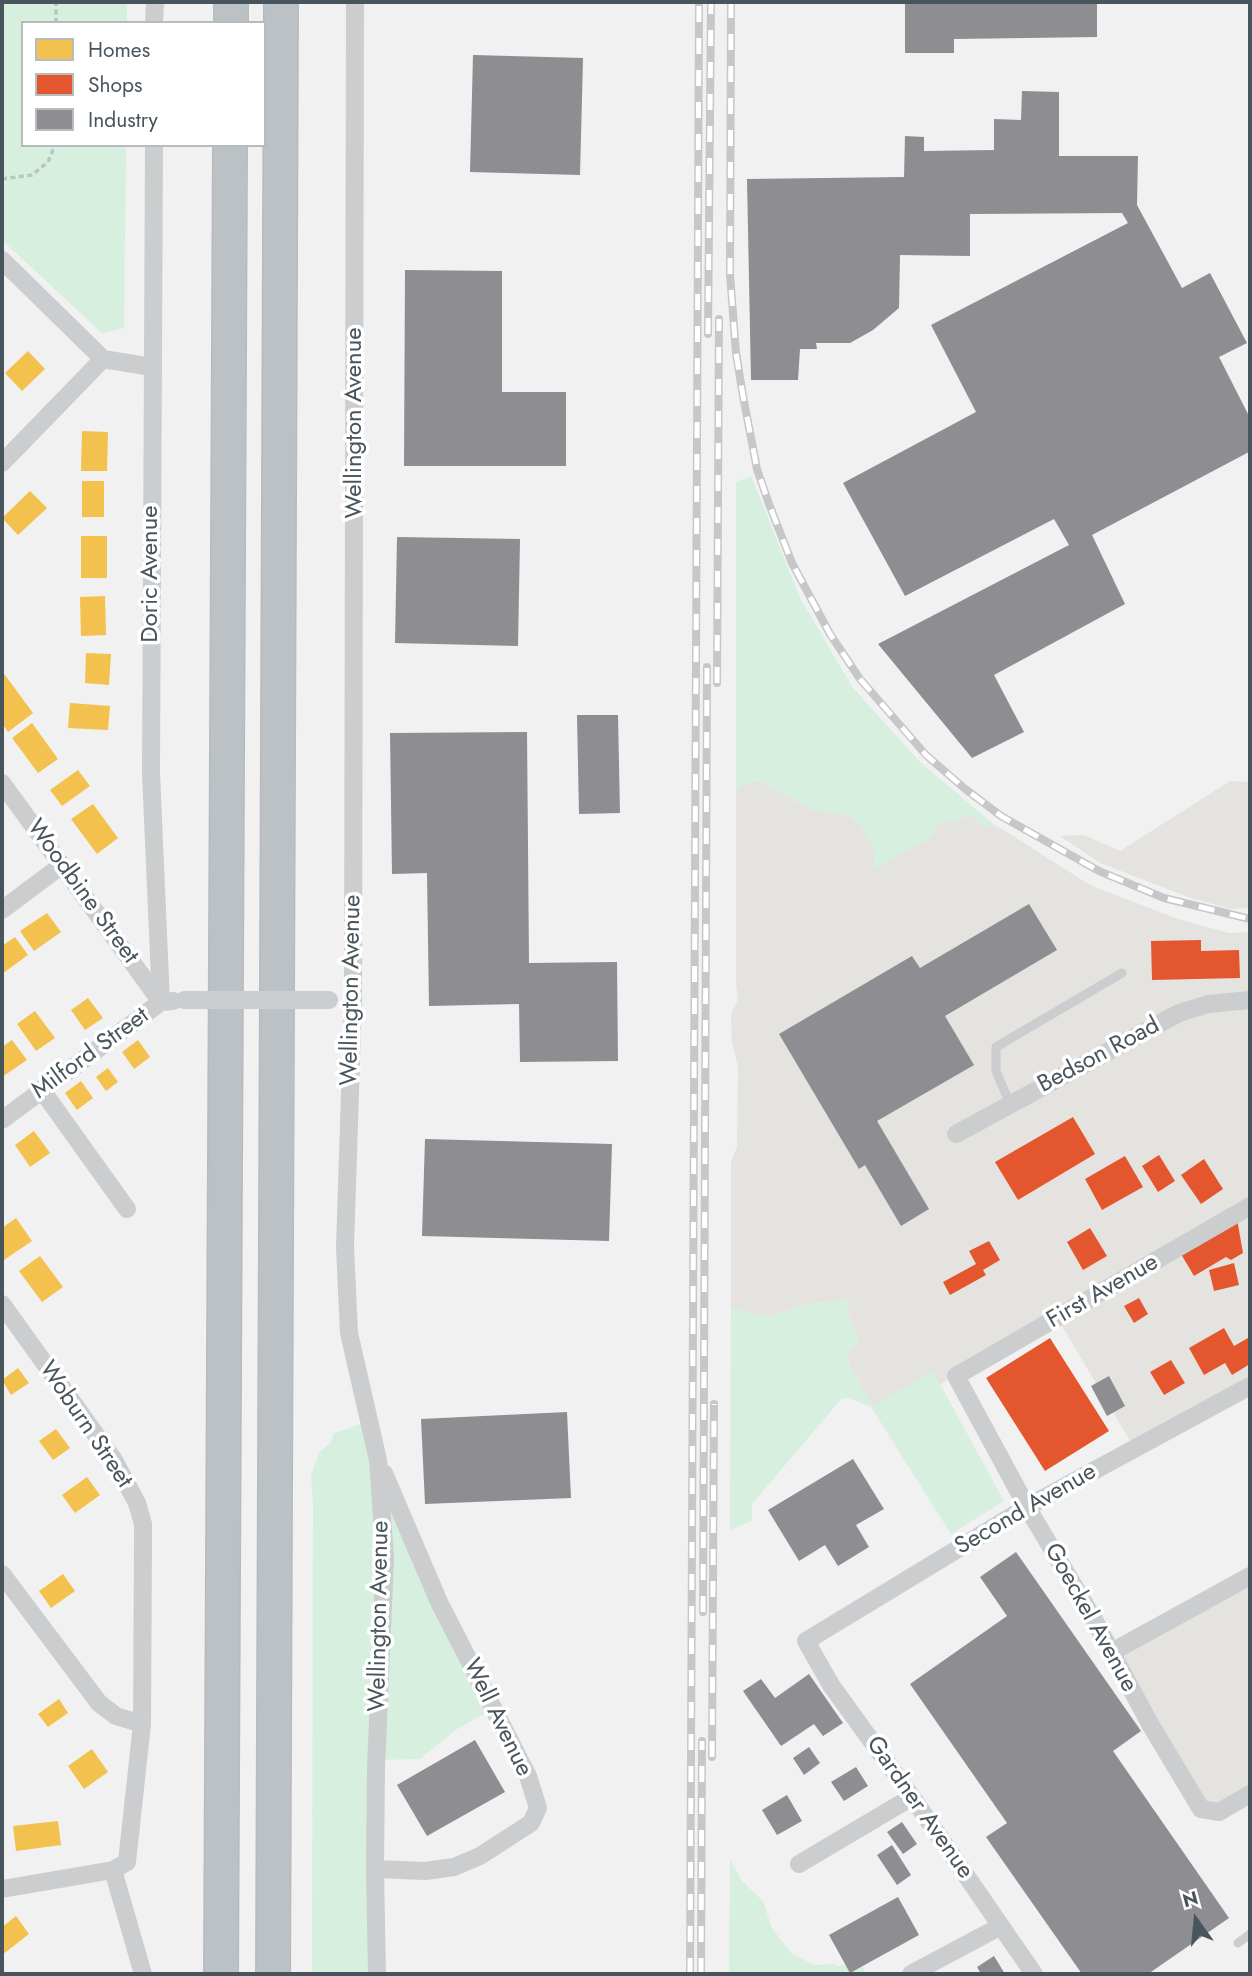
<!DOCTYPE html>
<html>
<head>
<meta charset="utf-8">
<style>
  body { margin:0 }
  #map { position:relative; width:1252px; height:1976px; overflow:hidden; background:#f1f1f1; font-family:Jost,sans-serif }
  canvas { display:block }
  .frame { position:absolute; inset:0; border:4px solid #49555c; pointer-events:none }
  .legend { position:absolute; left:21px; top:21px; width:245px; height:126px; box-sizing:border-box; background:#fff; border:2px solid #b6bbbe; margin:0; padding:9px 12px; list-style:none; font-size:21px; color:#49555c }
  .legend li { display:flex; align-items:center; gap:14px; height:35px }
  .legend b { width:35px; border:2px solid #b6bbbe }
  .north { position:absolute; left:1161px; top:1885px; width:70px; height:70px; -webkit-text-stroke:5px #fff; paint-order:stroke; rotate:345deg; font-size:19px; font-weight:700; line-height:28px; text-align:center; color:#49555c }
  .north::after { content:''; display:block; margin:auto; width:24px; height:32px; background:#49555c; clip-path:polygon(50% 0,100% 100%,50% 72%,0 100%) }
</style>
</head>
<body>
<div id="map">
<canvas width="1252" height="1976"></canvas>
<div class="frame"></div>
<ul class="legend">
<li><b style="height:19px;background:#f2c14e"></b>Homes</li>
<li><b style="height:19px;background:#e4572e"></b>Shops</li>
<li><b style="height:19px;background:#8d8d92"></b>Industry</li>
</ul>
<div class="north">N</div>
</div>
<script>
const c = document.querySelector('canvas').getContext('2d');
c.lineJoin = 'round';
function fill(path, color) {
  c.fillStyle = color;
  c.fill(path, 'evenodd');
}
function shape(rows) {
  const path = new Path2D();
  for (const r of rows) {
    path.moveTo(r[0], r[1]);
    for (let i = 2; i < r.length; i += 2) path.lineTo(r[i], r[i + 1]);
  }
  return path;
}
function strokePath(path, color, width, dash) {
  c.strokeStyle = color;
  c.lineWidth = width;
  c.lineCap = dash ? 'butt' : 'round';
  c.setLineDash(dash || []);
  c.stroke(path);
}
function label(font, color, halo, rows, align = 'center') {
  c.font = font + ' Jost,sans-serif';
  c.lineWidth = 7;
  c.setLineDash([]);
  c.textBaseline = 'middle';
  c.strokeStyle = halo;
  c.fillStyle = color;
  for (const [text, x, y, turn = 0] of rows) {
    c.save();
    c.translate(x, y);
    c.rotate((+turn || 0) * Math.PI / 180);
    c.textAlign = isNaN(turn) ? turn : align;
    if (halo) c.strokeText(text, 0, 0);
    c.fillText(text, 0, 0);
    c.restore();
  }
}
fill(shape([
  [759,781,812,809,849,816,860,824,876,849,873,869,929,838,939,823,956,821,972,814,984,827,999,827,1090,885,1178,919,1229,933,1250,932,1250,1386,1136,1451,1059,1321,1055,1319,888,1414,874,1409,861,1387,859,1378,853,1373,846,1356,858,1341,846,1309,850,1300,814,1303,765,1317,731,1307,731,1161,737,1147,738,1067,732,1043,731,1014,738,1000,736,984,736,789,747,782],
  [1230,781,1250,782,1250,908,1230,909,1188,897,1100,863,1060,836,1084,835,1120,851],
  [1250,1575,1250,1793,1204,1809,1115,1659]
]), '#e5e3df');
fill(shape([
  [2,2,127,2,127,23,23,23,23,145,126,145,124,328,102,333,2,240],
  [751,476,800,598,853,688,920,762,997,827,984,827,972,814,956,821,939,823,929,838,873,870,875,849,860,824,849,816,812,809,759,781,747,782,736,789,736,482],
  [850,1300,846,1309,858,1341,846,1356,853,1373,859,1378,861,1387,873,1406,933,1371,1004,1501,951,1534,871,1407,848,1398,842,1398,752,1504,752,1519,750,1522,730,1530,731,1307,765,1317,814,1303],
  [366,1422,486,1713,457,1729,420,1759,377,1760,377,1974,312,1974,313,1502,311,1475,319,1453,331,1442,333,1434],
  [730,1860,742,1881,763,1901,772,1928,791,1953,814,1965,834,1964,837,1966,861,1962,866,1974,729,1974]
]), '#d7efde');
fill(shape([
  [28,351,45,369,22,391,5,373],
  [82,431,108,432,107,471,81,471],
  [82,481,104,481,104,517,82,517],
  [30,491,47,508,18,535,2,518],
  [81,536,107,536,107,578,81,578],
  [105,596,106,635,81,636,80,597],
  [86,653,111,654,109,685,85,683],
  [2,671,33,713,8,732,2,723],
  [70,703,110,706,108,730,68,728],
  [32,723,58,759,38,773,12,738],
  [78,770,90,786,62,806,50,790],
  [93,804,118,838,97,854,71,819],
  [47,913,61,932,34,951,20,931],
  [15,937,28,955,2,974,2,946],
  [88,998,103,1018,85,1030,71,1010],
  [35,1011,55,1038,36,1051,17,1024],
  [12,1040,27,1060,2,1077,2,1047],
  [138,1040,150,1057,134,1069,122,1052],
  [108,1068,118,1082,106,1091,96,1077],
  [81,1081,93,1098,77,1110,65,1093],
  [34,1131,50,1153,30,1167,15,1145],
  [16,1218,32,1241,4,1260,2,1256,2,1228],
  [40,1256,63,1287,42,1302,19,1271],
  [18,1368,29,1383,11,1395,2,1380],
  [56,1429,70,1448,53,1460,39,1441],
  [87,1477,100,1495,75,1513,62,1495],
  [63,1574,75,1591,51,1608,39,1591],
  [59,1699,68,1713,48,1727,38,1714],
  [92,1749,108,1772,84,1789,68,1766],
  [58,1821,61,1845,16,1851,13,1826],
  [16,1916,29,1934,2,1955,2,1927]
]), '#f2c14e');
fill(shape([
  [1201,940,1201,951,1239,950,1240,978,1152,980,1151,941],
  [1073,1117,1095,1154,1018,1200,995,1162],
  [1159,1155,1175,1181,1158,1192,1142,1166],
  [1125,1156,1143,1187,1102,1210,1085,1179],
  [1204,1159,1223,1189,1201,1204,1181,1175],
  [1237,1219,1243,1253,1231,1260,1226,1257,1194,1276,1181,1254],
  [1090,1228,1107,1256,1083,1270,1067,1242],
  [989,1241,1000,1260,983,1270,986,1275,950,1295,943,1282,976,1264,969,1251],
  [1234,1263,1239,1285,1214,1291,1209,1270],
  [1139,1298,1148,1314,1134,1323,1124,1306],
  [1224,1328,1234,1346,1248,1338,1250,1342,1250,1364,1232,1375,1225,1363,1204,1375,1189,1348],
  [1050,1338,1109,1431,1045,1471,986,1378],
  [1171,1360,1185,1383,1164,1395,1150,1372]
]), '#e4572e');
fill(shape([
  [905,2,1097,2,1097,37,954,39,954,53,905,53],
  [473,55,583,58,580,175,470,172],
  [1022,91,1059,92,1059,156,1138,156,1137,205,1182,288,1210,273,1247,343,1219,357,1248,414,1249,452,1092,535,1125,604,994,675,1024,732,972,758,878,644,1069,545,1054,519,905,596,843,483,976,412,931,325,1128,223,1122,213,970,214,970,256,900,255,899,308,873,330,850,343,816,343,817,349,800,349,798,380,751,380,747,179,904,177,905,136,924,137,924,151,994,150,994,119,1021,120],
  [405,270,502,271,502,392,566,392,566,466,404,466],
  [397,537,520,539,518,646,395,643],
  [577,715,618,715,620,813,579,814],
  [527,732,529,963,617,962,618,1061,520,1062,519,1004,429,1006,427,873,392,874,390,733],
  [1029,904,1057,950,945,1016,974,1065,877,1121,929,1209,901,1226,865,1165,859,1169,779,1034,912,956,920,968],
  [425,1139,612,1144,609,1241,422,1236],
  [1109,1376,1125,1406,1107,1416,1091,1386],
  [567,1412,571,1498,425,1504,421,1419],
  [853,1459,884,1509,856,1525,869,1547,838,1566,825,1545,799,1561,768,1510],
  [1016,1552,1141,1731,1113,1751,1229,1918,1148,1974,1082,1974,986,1837,1007,1823,910,1684,1007,1616,980,1577],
  [809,1674,843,1723,823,1736,814,1724,781,1746,743,1691,761,1679,775,1698],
  [475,1740,505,1792,427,1836,397,1785],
  [809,1747,820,1763,804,1775,793,1758],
  [856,1767,868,1786,844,1801,831,1782],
  [787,1795,802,1821,777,1835,762,1810],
  [902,1822,917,1844,903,1854,887,1832],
  [892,1845,911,1875,897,1885,877,1855],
  [898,1897,919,1935,850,1973,829,1935],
  [994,1956,1005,1974,981,1974,977,1967]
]), '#8d8d92');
const motorway = shape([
  [231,23,231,2],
  [221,1974,230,145],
  [273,1974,281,2]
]);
strokePath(motorway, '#b6bbc0', 36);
strokePath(shape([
  [56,23,56,2],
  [2,179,32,175,48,162,55,145]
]), '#bac4c0', 3.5, [5, 3.5]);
strokePath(shape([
  [1010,1104,996,1071,996,1047,1122,973],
  [1238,1943,1250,1934]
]), '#cbcdcf', 9);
strokePath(shape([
  [355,2,353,1001,345,1247,349,1333,378,1460,385,1559,376,1768,375,1869,377,1974],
  [154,23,155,2],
  [154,145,151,773,161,1002],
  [2,260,103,359],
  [2,463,103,359,152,367],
  [2,783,161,1002],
  [2,910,62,865],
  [41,1089,127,1209],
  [2,1120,161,1002,173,1001],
  [956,1134,1179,1013,1208,1004,1250,1000],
  [1250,1206,956,1376,1027,1507,1092,1616,1150,1724,1201,1809,1219,1812,1250,1794],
  [2,1304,114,1460,137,1503,143,1524,143,1539,142,1724,127,1862,113,1870,2,1889],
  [2,1574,99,1703,116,1716,142,1724],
  [1110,1653,1250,1576],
  [799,1864,912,1797],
  [375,1869,425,1871,454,1867,480,1856,531,1823,538,1808,528,1776,439,1602,384,1473],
  [113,1870,143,1974],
  [911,1974,1001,1926],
  [1034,1974,912,1797,831,1685,806,1641,1027,1507,1250,1386]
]), '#cbcdcf', 18);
strokePath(motorway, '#bcc1c5', 33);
const rail = shape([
  [731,2,730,274,736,353,743,396,757,469,769,504,792,563,830,634,860,679,926,755,964,788,1001,816,1099,871,1164,898,1250,919],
  [708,334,711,2],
  [717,683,719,319],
  [703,1612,707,667],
  [712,1757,714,1404],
  [690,1974,699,2],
  [701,1974,702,1741]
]);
strokePath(rail, '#c6c7c9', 8);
strokePath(rail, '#fff', 5, [16]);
strokePath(shape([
  [184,1000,329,1000]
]), '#cbcdcf', 18);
label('24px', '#49555c', '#fff', [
  ["Wellington Avenue",355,423,-90],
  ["Doric Avenue",151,574,-90],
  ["Woodbine Street",82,892,54],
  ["Wellington Avenue",352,990,-89],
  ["Milford Street",91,1054,-36],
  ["Bedson Road",1099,1056,-28],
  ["First Avenue",1103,1292,-30],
  ["Woburn Street",85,1425,56],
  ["Second Avenue",1026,1510,-30],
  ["Wellington Avenue",380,1616,-89],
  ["Goeckel Avenue",1090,1618,61],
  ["Well Avenue",497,1718,64],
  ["Gardner Avenue",919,1808,55]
]);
</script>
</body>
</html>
